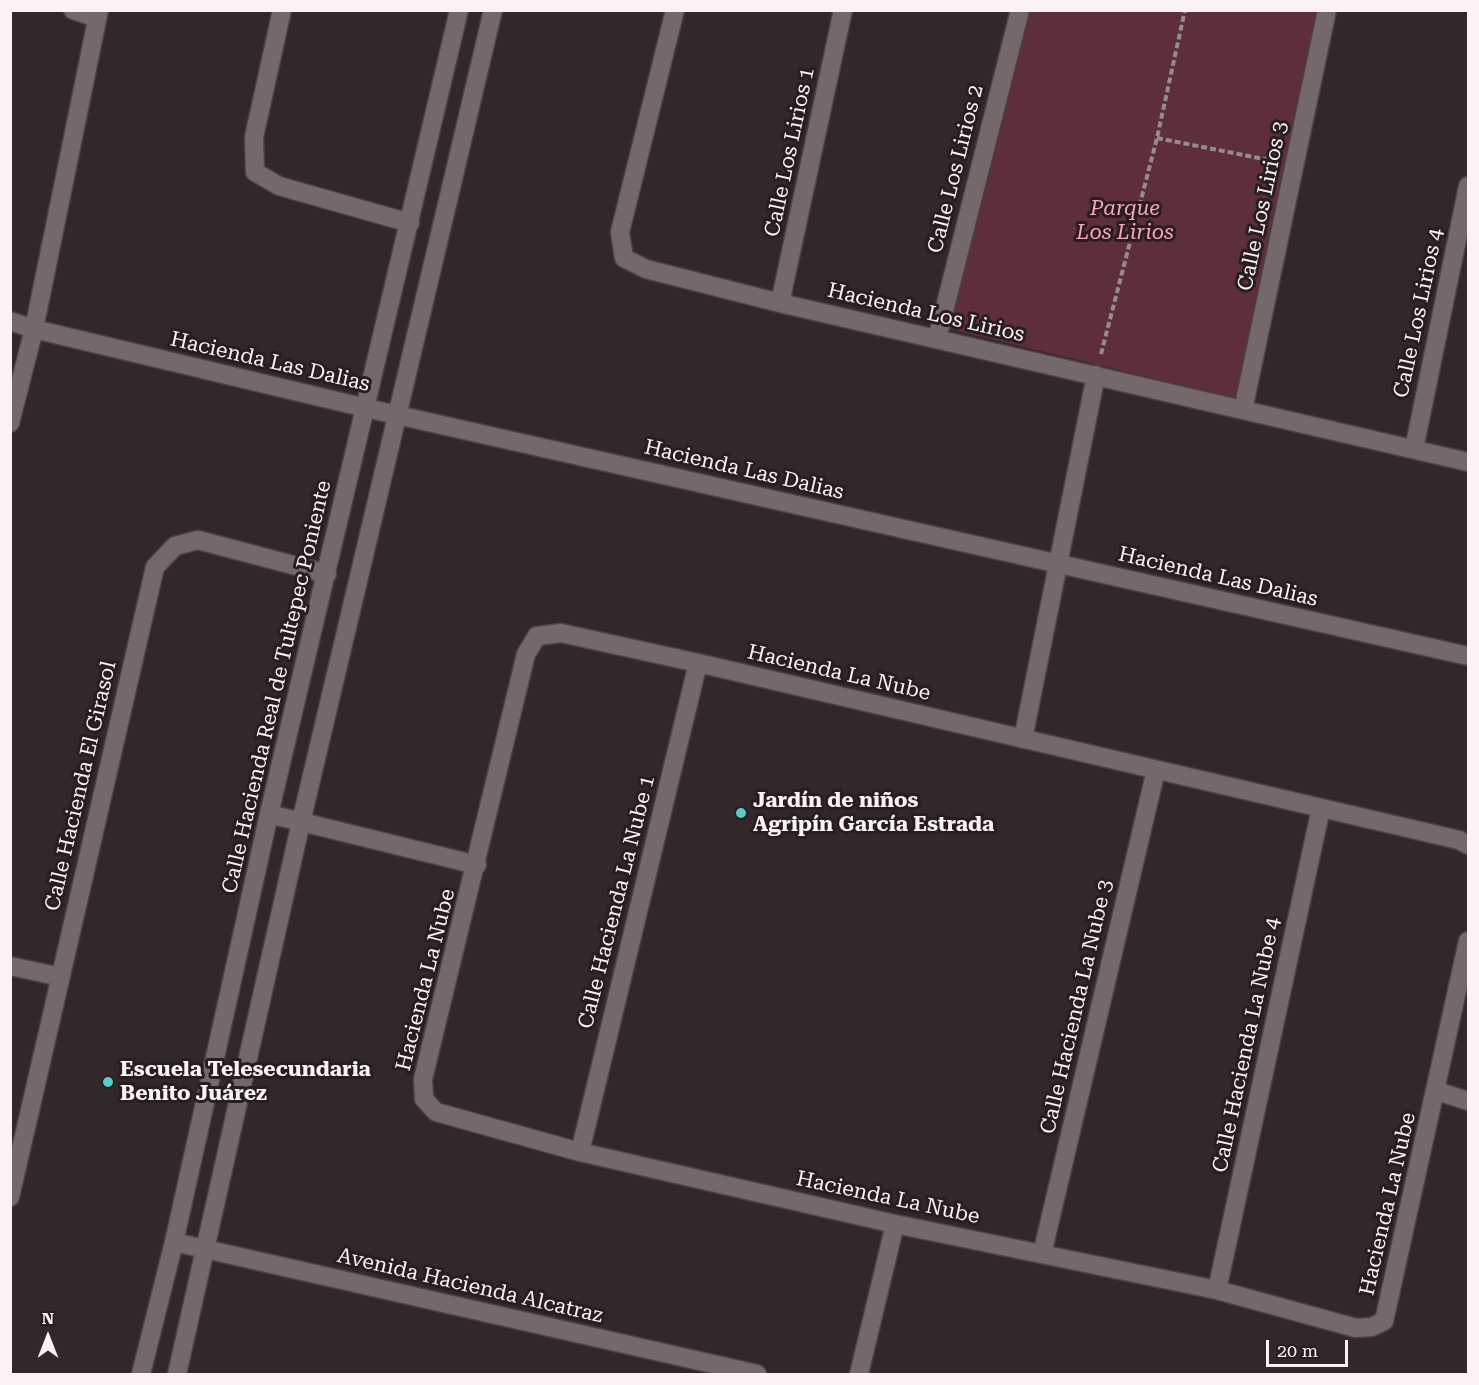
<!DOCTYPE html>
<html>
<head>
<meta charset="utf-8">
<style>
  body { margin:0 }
  #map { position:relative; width:1479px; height:1385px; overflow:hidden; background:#322729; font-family:"Roboto Serif",serif }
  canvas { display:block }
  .frame { position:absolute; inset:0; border:12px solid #faf2f4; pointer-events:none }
  .north { position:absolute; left:18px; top:1307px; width:60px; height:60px; -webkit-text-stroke:4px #281e20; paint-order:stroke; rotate:0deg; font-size:16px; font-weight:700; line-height:24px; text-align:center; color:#faf2f4 }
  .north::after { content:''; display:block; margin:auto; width:21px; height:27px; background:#faf2f4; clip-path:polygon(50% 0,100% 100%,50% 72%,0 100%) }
  .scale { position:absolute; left:1266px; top:1340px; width:82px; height:27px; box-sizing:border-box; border:3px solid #faf2f4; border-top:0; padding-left:8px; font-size:18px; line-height:21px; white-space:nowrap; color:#faf2f4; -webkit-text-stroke:4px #281e20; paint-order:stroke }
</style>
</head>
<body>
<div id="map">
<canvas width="1479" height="1385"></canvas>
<div class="frame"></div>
<div class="north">N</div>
<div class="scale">20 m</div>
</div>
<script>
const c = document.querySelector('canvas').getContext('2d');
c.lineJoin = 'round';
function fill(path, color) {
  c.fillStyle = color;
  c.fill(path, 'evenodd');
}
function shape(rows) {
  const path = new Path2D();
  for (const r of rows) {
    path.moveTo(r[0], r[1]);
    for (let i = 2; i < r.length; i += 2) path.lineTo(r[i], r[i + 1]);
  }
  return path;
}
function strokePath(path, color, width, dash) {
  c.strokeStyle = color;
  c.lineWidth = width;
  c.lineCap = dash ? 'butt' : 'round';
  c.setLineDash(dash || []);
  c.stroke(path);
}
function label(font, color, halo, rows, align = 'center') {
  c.font = font + ' "Roboto Serif",serif';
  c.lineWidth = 6;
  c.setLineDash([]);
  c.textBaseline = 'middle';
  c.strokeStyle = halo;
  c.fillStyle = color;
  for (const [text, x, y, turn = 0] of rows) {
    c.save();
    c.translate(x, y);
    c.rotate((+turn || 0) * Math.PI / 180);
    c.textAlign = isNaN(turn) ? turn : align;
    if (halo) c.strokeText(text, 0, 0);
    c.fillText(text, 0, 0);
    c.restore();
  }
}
fill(shape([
  [1028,11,1321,11,1235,398,949,329]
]), '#5e2e3b');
const minor = shape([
  [73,10,97,18],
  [282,10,254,137,255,172,279,186,410,223],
  [675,10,620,232,624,258,646,269,780,303,1468,462],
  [780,303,843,10],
  [10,321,34,329,366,408,1468,656],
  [937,339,1020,10],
  [1243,410,1327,10],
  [10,423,34,329,99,10],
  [1414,449,1468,186],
  [1023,739,1096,375],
  [269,814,477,865],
  [1468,845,1459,840,698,663,561,633,537,636,526,654,423,1079,424,1099,436,1112,580,1152,895,1224,1217,1290,1356,1328,1372,1327,1384,1321,1468,941],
  [10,966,61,977],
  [1437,1091,1468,1101],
  [580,1152,698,663],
  [10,1197,155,567,175,546,198,540,327,574],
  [174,1242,757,1374],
  [1042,1254,1156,770],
  [1217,1290,1321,808],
  [141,1374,174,1242,269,814,459,10],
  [177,1374,301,822,493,10],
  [859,1374,895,1224]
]);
strokePath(minor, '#4a4244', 21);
strokePath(shape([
  [1157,138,1274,161],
  [1101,354,1157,138,1185,10]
]), '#958c8e', 4, [6, 3]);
strokePath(minor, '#74686b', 18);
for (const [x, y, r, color] of [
  [741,813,6,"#55cec6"],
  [108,1082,6,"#55cec6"]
]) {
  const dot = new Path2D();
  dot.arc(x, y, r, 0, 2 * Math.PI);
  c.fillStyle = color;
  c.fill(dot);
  strokePath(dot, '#281e20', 2);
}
label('21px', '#faf2f4', '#281e20', [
  ["Calle Los Lirios 1",790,152,-78],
  ["Calle Los Lirios 2",956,169,-76],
  ["Calle Los Lirios 3",1263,206,-78],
  ["Hacienda Los Lirios",926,313,13],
  ["Calle Los Lirios 4",1419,313,-78],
  ["Hacienda Las Dalias",270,362,13],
  ["Hacienda Las Dalias",744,470,13],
  ["Hacienda Las Dalias",1218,577,13],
  ["Hacienda La Nube",839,673,13],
  ["Calle Hacienda Real de Tultepec Poniente",277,687,-77],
  ["Calle Hacienda El Girasol",81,786,-77],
  ["Calle Hacienda La Nube 1",617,902,-76],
  ["Hacienda La Nube",426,980,-76],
  ["Calle Hacienda La Nube 3",1077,1007,-77],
  ["Calle Hacienda La Nube 4",1247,1045,-78],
  ["Hacienda La Nube",888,1198,12],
  ["Hacienda La Nube",1388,1204,-77],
  ["Avenida Hacienda Alcatraz",470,1286,13]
]);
label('italic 21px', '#f9a4b8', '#281e20', [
  ["Parque",1125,209],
  ["Los Lirios",1125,233]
]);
label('bold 21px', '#faf2f4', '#281e20', [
  ["Jardín de niños",753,801],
  ["Agripín García Estrada",753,825],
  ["Escuela Telesecundaria",120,1070],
  ["Benito Juárez",120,1094]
], 'left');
</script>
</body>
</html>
